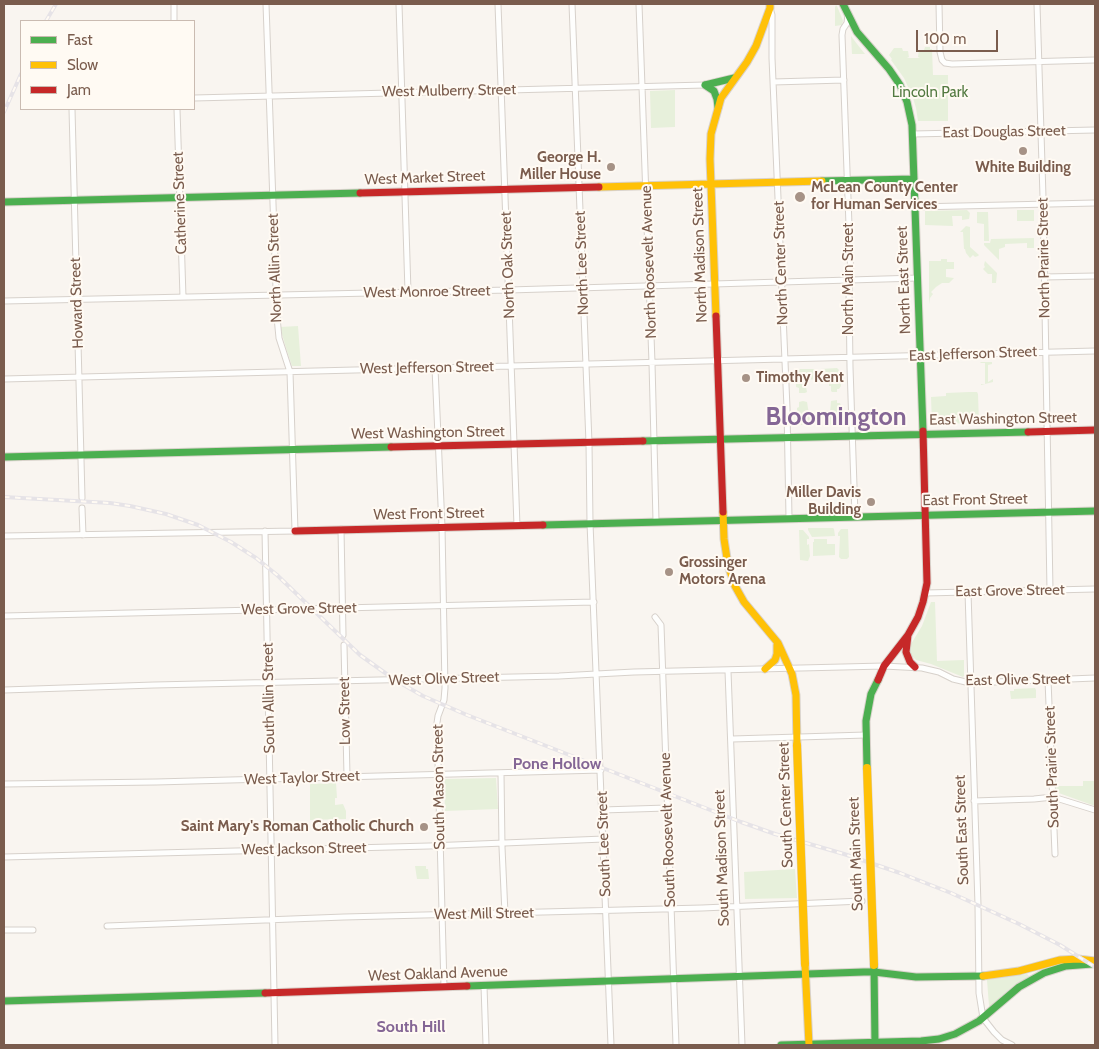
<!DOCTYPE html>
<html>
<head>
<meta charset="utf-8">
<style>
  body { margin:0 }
  #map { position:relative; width:1099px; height:1049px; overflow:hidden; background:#f9f5f0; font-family:Cabin,sans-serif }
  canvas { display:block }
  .frame { position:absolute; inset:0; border:5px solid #7a5c4d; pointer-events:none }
  .legend { position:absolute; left:20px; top:20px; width:175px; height:90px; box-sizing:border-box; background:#fffaf3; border:1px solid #cabbb1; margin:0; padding:6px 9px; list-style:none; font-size:15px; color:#7a5c4d }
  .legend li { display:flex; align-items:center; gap:10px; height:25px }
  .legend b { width:25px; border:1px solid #cabbb1 }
  .scale { position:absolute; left:916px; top:30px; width:82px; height:22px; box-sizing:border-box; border:2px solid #7a5c4d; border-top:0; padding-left:6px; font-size:15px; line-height:18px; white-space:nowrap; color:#7a5c4d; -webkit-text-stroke:4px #fffaf3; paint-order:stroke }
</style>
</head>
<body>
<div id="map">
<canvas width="1099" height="1049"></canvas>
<div class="frame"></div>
<ul class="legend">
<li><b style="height:6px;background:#4caf50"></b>Fast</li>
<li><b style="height:6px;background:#ffc107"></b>Slow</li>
<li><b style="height:6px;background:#c62828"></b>Jam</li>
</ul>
<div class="scale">100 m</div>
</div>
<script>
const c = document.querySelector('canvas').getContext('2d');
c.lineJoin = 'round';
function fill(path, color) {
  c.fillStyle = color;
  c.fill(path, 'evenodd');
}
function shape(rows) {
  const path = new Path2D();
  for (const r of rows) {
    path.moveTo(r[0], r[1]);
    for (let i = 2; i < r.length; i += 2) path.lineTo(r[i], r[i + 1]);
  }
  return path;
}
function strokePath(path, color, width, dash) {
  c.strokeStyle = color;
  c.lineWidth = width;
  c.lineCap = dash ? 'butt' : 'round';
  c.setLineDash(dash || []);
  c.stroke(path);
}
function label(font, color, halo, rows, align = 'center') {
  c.font = font + ' Cabin,sans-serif';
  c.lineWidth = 4;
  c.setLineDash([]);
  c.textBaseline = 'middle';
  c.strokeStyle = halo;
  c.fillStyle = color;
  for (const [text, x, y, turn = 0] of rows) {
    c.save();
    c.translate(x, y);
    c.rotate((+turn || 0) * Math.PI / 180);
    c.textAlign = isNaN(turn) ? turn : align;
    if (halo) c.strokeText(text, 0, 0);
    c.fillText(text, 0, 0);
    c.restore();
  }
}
fill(shape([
  [836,5,837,6,843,21,842,25,835,26,835,7],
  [851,36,857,44,865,54,852,54],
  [925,47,930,47,930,49,932,49,933,75,948,75,948,121,918,121,916,108,913,98,904,78,891,60,892,59,889,55,894,48,902,48,903,51,908,51,909,57,907,58,920,58,918,57,919,50,924,50],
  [675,90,675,127,651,128,650,91],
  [967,210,970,213,969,219,962,220,962,216,952,216,953,226,925,225,925,211],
  [1017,210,1034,210,1034,221,1017,221],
  [977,212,988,212,989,241,984,241,984,224,977,223],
  [966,226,970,227,970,247,979,255,978,256,975,257,973,255,970,258,966,253,965,249,964,249,963,232,960,232],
  [1034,238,1034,248,1027,248,1027,243,1005,244,1005,247,999,249,999,260,984,245,984,243,990,243,991,239],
  [941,259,947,259,947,262,954,262,954,269,946,269,946,277,954,278,949,283,942,283,936,287,931,292,933,294,930,298,929,304,929,261,941,261],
  [985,261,997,273,996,283,992,283,992,274,988,274,983,269,985,267,984,265],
  [298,326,301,366,292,366,286,348,280,327],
  [980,362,992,362,992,364,988,365,988,382,993,379,993,382,981,385,981,384,985,384,985,363,981,363],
  [837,368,840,371,841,386,839,389,837,389,837,392,832,392,831,391,831,386,829,386,829,379,820,379,820,369],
  [800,369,816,369,816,379,808,380,808,386,806,387,807,392,805,393,799,393,799,388,796,387,796,373],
  [969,392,977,392,978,394,979,423,932,424,931,397,946,396,946,393],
  [837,400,837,403,840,403,841,406,842,421,839,424,827,425,827,416,830,413,831,401],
  [803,401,807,402,809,414,814,414,814,415,810,416,810,421,812,421,812,425,801,425,797,420,797,408,799,407,799,402],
  [808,528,833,528,834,529,835,536,812,537,808,530],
  [841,529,848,529,849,557,847,559,841,559,839,557,840,536,838,536,838,533],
  [799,530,803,530,809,537,809,539,807,539,807,545,809,544,810,556,808,561,800,560],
  [814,539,827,539,827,544,835,544,835,555,813,556,813,542,814,542],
  [931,602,935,602,937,661,964,660,964,676,963,677,931,664,916,660,912,656,910,652,911,644,922,626],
  [1035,688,1036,690,1036,698,1011,699,1010,691,1014,691,1014,689],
  [496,778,498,809,445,811,444,779],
  [1083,781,1095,781,1095,806,1056,792,1055,786,1083,786],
  [336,783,337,798,335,798,335,805,343,804,346,811,346,819,310,820,310,784],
  [415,866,426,866,426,869,428,869,429,879,417,879],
  [795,869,797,898,745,899,744,872],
  [1027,974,1029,976,1013,986,990,1007,989,1006,987,980]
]), '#e7f0db');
const street = shape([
  [174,4,174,21],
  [399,4,408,292],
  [498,4,517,526],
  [572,4,589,443,590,523,611,1045],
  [639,4,652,363,656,521],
  [939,4,940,52,942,60,945,63,952,64,1095,60],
  [1037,4,1043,197,1050,590],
  [770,8,772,15,772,58,787,408,789,518],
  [848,14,847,23,843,29,842,35,851,280,849,290,850,367,855,516],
  [773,82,844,80],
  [194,98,705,85],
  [72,109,82,498],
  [177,109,183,297],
  [913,134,1095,130],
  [915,207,1095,203],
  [1044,277,1095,276],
  [4,301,509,290,918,278],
  [435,368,442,527,445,688,444,700,438,716,437,723,444,987],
  [4,379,1095,351],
  [82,508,83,535],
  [341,529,343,635],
  [265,531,275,1045],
  [4,536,295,531,290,372,279,338,277,317,266,4],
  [968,592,978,905,979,993,983,1018,994,1032,1002,1040,1012,1045],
  [925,593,1095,589],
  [4,616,594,602],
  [655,617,661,625,676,1045],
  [344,645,347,776],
  [728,671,742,1045],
  [1048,680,1055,854],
  [4,690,154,685,559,676,634,672,884,666,922,668,939,672,953,679,970,683,1095,678],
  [732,739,866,735],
  [501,773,502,847,505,914],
  [4,784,156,782,601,770],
  [974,801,1034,799,1053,797,1095,810],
  [602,810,667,808],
  [4,857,429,846,604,839],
  [107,926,344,917,702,908,862,901],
  [4,930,33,930],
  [484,986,486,1045]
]);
const fast = shape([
  [843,4,857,32,889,69,900,85,907,102,912,125,923,431],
  [705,85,734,78],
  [705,85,714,91,717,99,718,107],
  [822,181,914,179],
  [4,202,360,193],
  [643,441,1028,432],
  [4,457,391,447],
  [543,525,1095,511],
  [867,768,866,721,871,694,878,680],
  [874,965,875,1045],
  [467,986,864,972,874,972,916,977,983,976],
  [4,1001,265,993],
  [781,1045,921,1041,939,1039,955,1034,979,1021,1019,987,1044,973,1066,966,1092,964]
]);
const slow = shape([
  [599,187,822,181],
  [716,316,710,159,711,134,721,98,747,62,756,46,770,8,770,4],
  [723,512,724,539,728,565,735,586,744,602,778,643,792,674,796,695,797,745],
  [765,669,775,660,777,654,777,645],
  [805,964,809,1045],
  [983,976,1019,971,1060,960,1078,959,1095,961]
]);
const jam = shape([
  [360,193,599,187],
  [716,316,723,512],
  [1028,432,1095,430],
  [391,447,643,441],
  [295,531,543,525],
  [908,635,906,652,910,662,915,667],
  [878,680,884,666,908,635,918,617,923,602,927,583,923,431],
  [265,993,467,986]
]);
strokePath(street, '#d7d1cb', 7);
strokePath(fast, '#d9d2cb', 9);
strokePath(slow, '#d9d2cb', 9);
strokePath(jam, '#d9d2cb', 9);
strokePath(street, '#fefefd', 5);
strokePath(fast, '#4caf50', 7);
strokePath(slow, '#ffc107', 7);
strokePath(jam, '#c62828', 7);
const rail = shape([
  [46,21,56,4],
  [4,112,21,74],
  [4,497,110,503,130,506,166,514,198,525,231,542,256,558,277,575,360,655,395,680,423,696,467,715,741,822,775,834,844,854,900,873,951,893,1019,924,1060,945,1095,967]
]);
strokePath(rail, '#e6e3e7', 4);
strokePath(rail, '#fffaf3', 2, [5.5]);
const slowBridge = shape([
  [797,745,805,964],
  [867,768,874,965]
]);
strokePath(slowBridge, '#dad1cc', 9, []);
strokePath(slowBridge, '#ffc107', 8);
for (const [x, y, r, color] of [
  [1023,151,5,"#a69286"],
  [611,167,5,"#a69286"],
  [800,197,6,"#a69286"],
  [746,378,5,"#a69286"],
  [871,502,5,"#a69286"],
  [669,572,5,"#a69286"],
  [424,827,5,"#a69286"]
]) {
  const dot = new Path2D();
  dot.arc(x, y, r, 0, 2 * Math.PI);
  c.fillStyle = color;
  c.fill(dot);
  strokePath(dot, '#fffaf3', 2);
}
label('15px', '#7a5c4d', '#fffaf3', [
  ["West Mulberry Street",449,91,-1],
  ["East Douglas Street",1004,132,-1],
  ["West Market Street",425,178,-2],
  ["Catherine Street",180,203,-92],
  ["North Madison Street",700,255,-92],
  ["North Prairie Street",1044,258,-91],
  ["North Roosevelt Avenue",649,262,-92],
  ["North Lee Street",582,263,-92],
  ["North Center Street",781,263,-92],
  ["North Oak Street",508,265,-92],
  ["North Allin Street",275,268,-92],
  ["North Main Street",849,279,-90],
  ["North East Street",904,280,-92],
  ["West Monroe Street",427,292,-1],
  ["Howard Street",77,303,-92],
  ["East Jefferson Street",973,354,-2],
  ["West Jefferson Street",427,368,-1],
  ["East Washington Street",1003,419,-1],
  ["West Washington Street",428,433,-1],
  ["East Front Street",975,500,-1],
  ["West Front Street",429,514,-1],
  ["East Grove Street",1010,591,-1],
  ["West Grove Street",299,609,-1],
  ["West Olive Street",444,679,-2],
  ["East Olive Street",1018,680,-1],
  ["South Allin Street",269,698,-91],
  ["Low Street",345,711,-91],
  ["South Prairie Street",1052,767,-92],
  ["West Taylor Street",302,778,-2],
  ["South Mason Street",439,787,-91],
  ["South Center Street",786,805,-92],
  ["South Roosevelt Avenue",668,830,-92],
  ["South East Street",962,830,-92],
  ["South Lee Street",604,844,-92],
  ["West Jackson Street",304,849,-1],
  ["South Main Street",856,854,-92],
  ["South Madison Street",722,858,-92],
  ["West Mill Street",484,914,-1],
  ["West Oakland Avenue",438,974,-2]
]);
label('15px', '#537a41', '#fffaf3', [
  ["Lincoln Park",930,93]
]);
label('bold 15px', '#7a5c4d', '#fffaf3', [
  ["George H.",601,158],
  ["Miller House",601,175],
  ["White Building",1023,168,"center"],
  ["McLean County Center",811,188,"left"],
  ["for Human Services",811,205,"left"],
  ["Timothy Kent",756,378,"left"],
  ["Miller Davis",861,493],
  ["Building",861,510],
  ["Grossinger",679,563,"left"],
  ["Motors Arena",679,580,"left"],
  ["Saint Mary's Roman Catholic Church",414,827]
], 'right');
label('bold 16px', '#846695', '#fffaf3', [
  ["Pone Hollow",557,764],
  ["South Hill",411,1027]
]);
label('bold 25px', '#846695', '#fffaf3', [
  ["Bloomington",836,418]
]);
</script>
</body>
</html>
